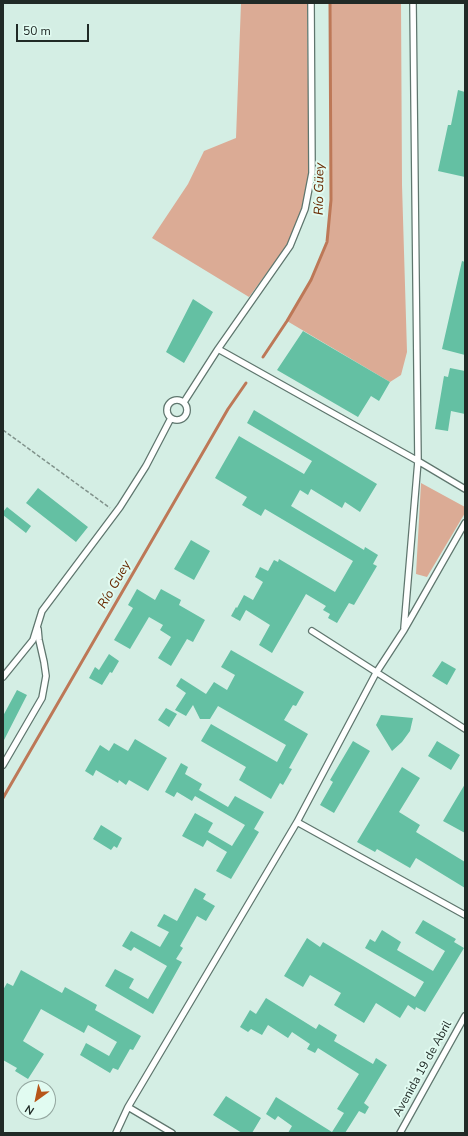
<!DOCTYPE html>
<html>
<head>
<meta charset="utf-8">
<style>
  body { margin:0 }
  #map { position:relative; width:468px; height:1136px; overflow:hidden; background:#d4eee4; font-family:"Nunito Sans",sans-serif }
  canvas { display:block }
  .frame { position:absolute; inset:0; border:4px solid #202a26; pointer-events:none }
  .north { position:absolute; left:16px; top:1080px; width:40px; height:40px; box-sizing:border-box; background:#e1fbf1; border:1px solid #94a7a0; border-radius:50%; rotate:213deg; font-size:11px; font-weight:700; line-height:16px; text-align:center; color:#202a26 }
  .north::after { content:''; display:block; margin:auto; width:14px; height:18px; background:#b75519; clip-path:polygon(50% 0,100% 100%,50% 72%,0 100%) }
  .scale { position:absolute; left:16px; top:24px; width:73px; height:18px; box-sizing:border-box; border:2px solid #202a26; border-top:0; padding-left:5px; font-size:12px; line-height:14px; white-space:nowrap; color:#202a26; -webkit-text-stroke:3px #e1fbf1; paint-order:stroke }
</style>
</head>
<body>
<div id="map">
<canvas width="468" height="1136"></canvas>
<div class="frame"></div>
<div class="north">N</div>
<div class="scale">50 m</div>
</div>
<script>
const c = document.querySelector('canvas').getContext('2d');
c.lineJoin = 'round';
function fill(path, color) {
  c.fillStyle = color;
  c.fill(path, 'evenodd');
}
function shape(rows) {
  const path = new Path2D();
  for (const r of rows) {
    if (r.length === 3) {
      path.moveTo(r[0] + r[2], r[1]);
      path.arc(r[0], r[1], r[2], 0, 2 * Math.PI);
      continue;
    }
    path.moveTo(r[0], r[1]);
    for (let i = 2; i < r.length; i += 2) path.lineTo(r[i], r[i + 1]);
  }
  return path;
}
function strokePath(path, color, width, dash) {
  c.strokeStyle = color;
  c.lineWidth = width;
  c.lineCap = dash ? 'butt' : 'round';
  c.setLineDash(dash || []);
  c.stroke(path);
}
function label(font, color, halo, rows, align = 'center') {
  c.font = font + ' "Nunito Sans",sans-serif';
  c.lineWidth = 4;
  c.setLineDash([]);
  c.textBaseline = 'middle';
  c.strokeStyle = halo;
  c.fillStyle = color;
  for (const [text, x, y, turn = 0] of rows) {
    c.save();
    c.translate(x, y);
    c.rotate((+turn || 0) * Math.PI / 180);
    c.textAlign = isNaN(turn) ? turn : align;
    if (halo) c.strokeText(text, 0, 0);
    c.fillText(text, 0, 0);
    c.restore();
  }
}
fill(shape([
  [241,3,307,3,309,173,302,207,288,244,249,297,152,238,188,184,204,151,236,138],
  [330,3,401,3,402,185,407,352,401,375,390,382,287,321,311,280,327,242,331,200],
  [421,483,465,507,465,513,427,577,416,574]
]), '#dbab95');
strokePath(shape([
  [263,357,287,321,311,280,327,242,331,200,330,3],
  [3,798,228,409,246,383]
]), '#bd7857', 3);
fill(shape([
  [458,90,465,92,465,177,438,171,448,125,451,125],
  [462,261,465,262,465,355,442,349],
  [193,299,213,312,184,363,166,352],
  [303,331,390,382,379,401,371,396,358,417,277,370],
  [450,368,465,371,465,414,451,411,448,431,435,429,444,376,448,377],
  [254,410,377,484,360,512,345,502,342,508,311,489,308,495,300,490,291,506,364,550,365,547,378,555,373,564,377,566,354,605,349,603,337,623,328,618,330,614,323,610,326,606,306,594,272,653,259,645,270,625,246,610,240,621,231,616,236,607,237,608,244,595,253,600,263,582,255,577,260,567,268,571,274,560,278,562,279,559,335,592,353,561,265,509,261,516,242,505,247,497,215,478,239,436,304,474,312,461,247,423],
  [38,488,88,527,76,542,26,503],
  [7,507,31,526,26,533,3,515,3,512],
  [191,540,210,551,194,580,174,569],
  [137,589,155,600,161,589,181,600,179,605,205,620,193,642,187,639,171,666,158,658,171,637,160,630,163,625,149,617,130,649,114,640,133,608,128,605],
  [231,650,304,692,296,706,293,705,284,720,308,734,289,768,292,769,283,785,280,783,271,799,239,780,246,767,201,741,211,724,277,762,286,745,218,706,210,719,200,719,193,705,186,716,175,710,186,693,176,686,181,678,206,694,214,682,227,690,235,675,221,667],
  [109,654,119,661,112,673,110,672,102,685,89,678,95,667,99,670],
  [442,661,456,669,447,685,432,676],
  [17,690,27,695,3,742,3,716],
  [166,708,177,714,169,727,158,720],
  [381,715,413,718,410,731,402,742,392,751,376,725],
  [135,739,167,758,148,791,129,780,126,785,119,780,118,783,96,770,93,776,85,771,100,745,109,751,114,743,128,751],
  [353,741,370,751,334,813,320,805,333,782,330,780],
  [437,741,460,755,451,770,428,756],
  [181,763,188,767,185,774,202,784,199,790,228,807,235,796,264,812,254,829,259,832,231,879,216,871,227,852,207,840,203,847,182,836,195,813,213,823,208,832,232,846,245,825,195,796,192,801,177,792,174,797,165,792],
  [402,767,420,778,399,812,420,825,416,832,465,862,465,888,416,858,410,868,377,849,375,852,357,842],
  [465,784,465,833,443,821],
  [101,825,122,838,117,848,114,846,111,850,93,839],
  [195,888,206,894,203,899,215,906,206,921,197,916,180,946,183,948,176,959,182,962,153,1014,105,986,115,969,134,979,129,988,148,999,167,966,134,947,131,951,122,946,131,931,160,947,169,932,157,926,164,914,177,921],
  [423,920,456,939,454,942,464,948,425,1012,416,1007,415,1010,408,1005,400,1018,376,1003,364,1023,334,1005,341,993,310,975,303,987,284,976,307,938,320,947,323,942,415,997,424,982,365,948,370,939,375,942,382,930,401,942,397,950,433,971,445,951,415,933],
  [21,970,62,993,65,987,97,1005,95,1010,141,1036,133,1050,130,1049,118,1070,113,1068,110,1073,80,1055,86,1043,109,1056,117,1042,88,1025,84,1033,41,1009,23,1041,44,1054,28,1079,15,1071,17,1068,3,1060,3,990,7,983,13,986],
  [266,998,316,1029,319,1024,337,1035,334,1041,373,1064,376,1058,387,1065,364,1103,369,1107,365,1114,359,1111,345,1133,288,1133,292,1126,278,1116,275,1120,266,1114,276,1097,332,1132,344,1113,337,1109,359,1074,318,1048,315,1053,307,1049,310,1044,292,1032,288,1038,268,1025,262,1035,251,1029,248,1032,240,1027,250,1010,256,1014],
  [226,1096,261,1118,252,1133,242,1133,213,1115]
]), '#64c0a3');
const service = shape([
  [218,349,418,461,465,489],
  [177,410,10],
  [184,402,218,349,290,246,305,209,312,173,311,3],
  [404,628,418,461,413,3],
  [312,631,465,729],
  [3,677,33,640,42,611,120,507,146,466,171,418],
  [3,765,42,698,46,676,44,662,39,640,38,629],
  [297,822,465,915],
  [128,1107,172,1133],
  [116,1133,128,1107,297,822,376,673,404,630,465,523],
  [400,1133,465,1016]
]);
strokePath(service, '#5f766e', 8);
strokePath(shape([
  [3,430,110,508]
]), '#80928b', 1.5, [4, 2]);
strokePath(service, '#fff', 5.5);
label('12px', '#202a26', '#e1fbf1', [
  ["Avenida 19 de Abril",423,1069,-61]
]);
label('italic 13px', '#682900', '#e1fbf1', [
  ["Río Güey",320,189,-89],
  ["Río Guey",115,585,-60]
]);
</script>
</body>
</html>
